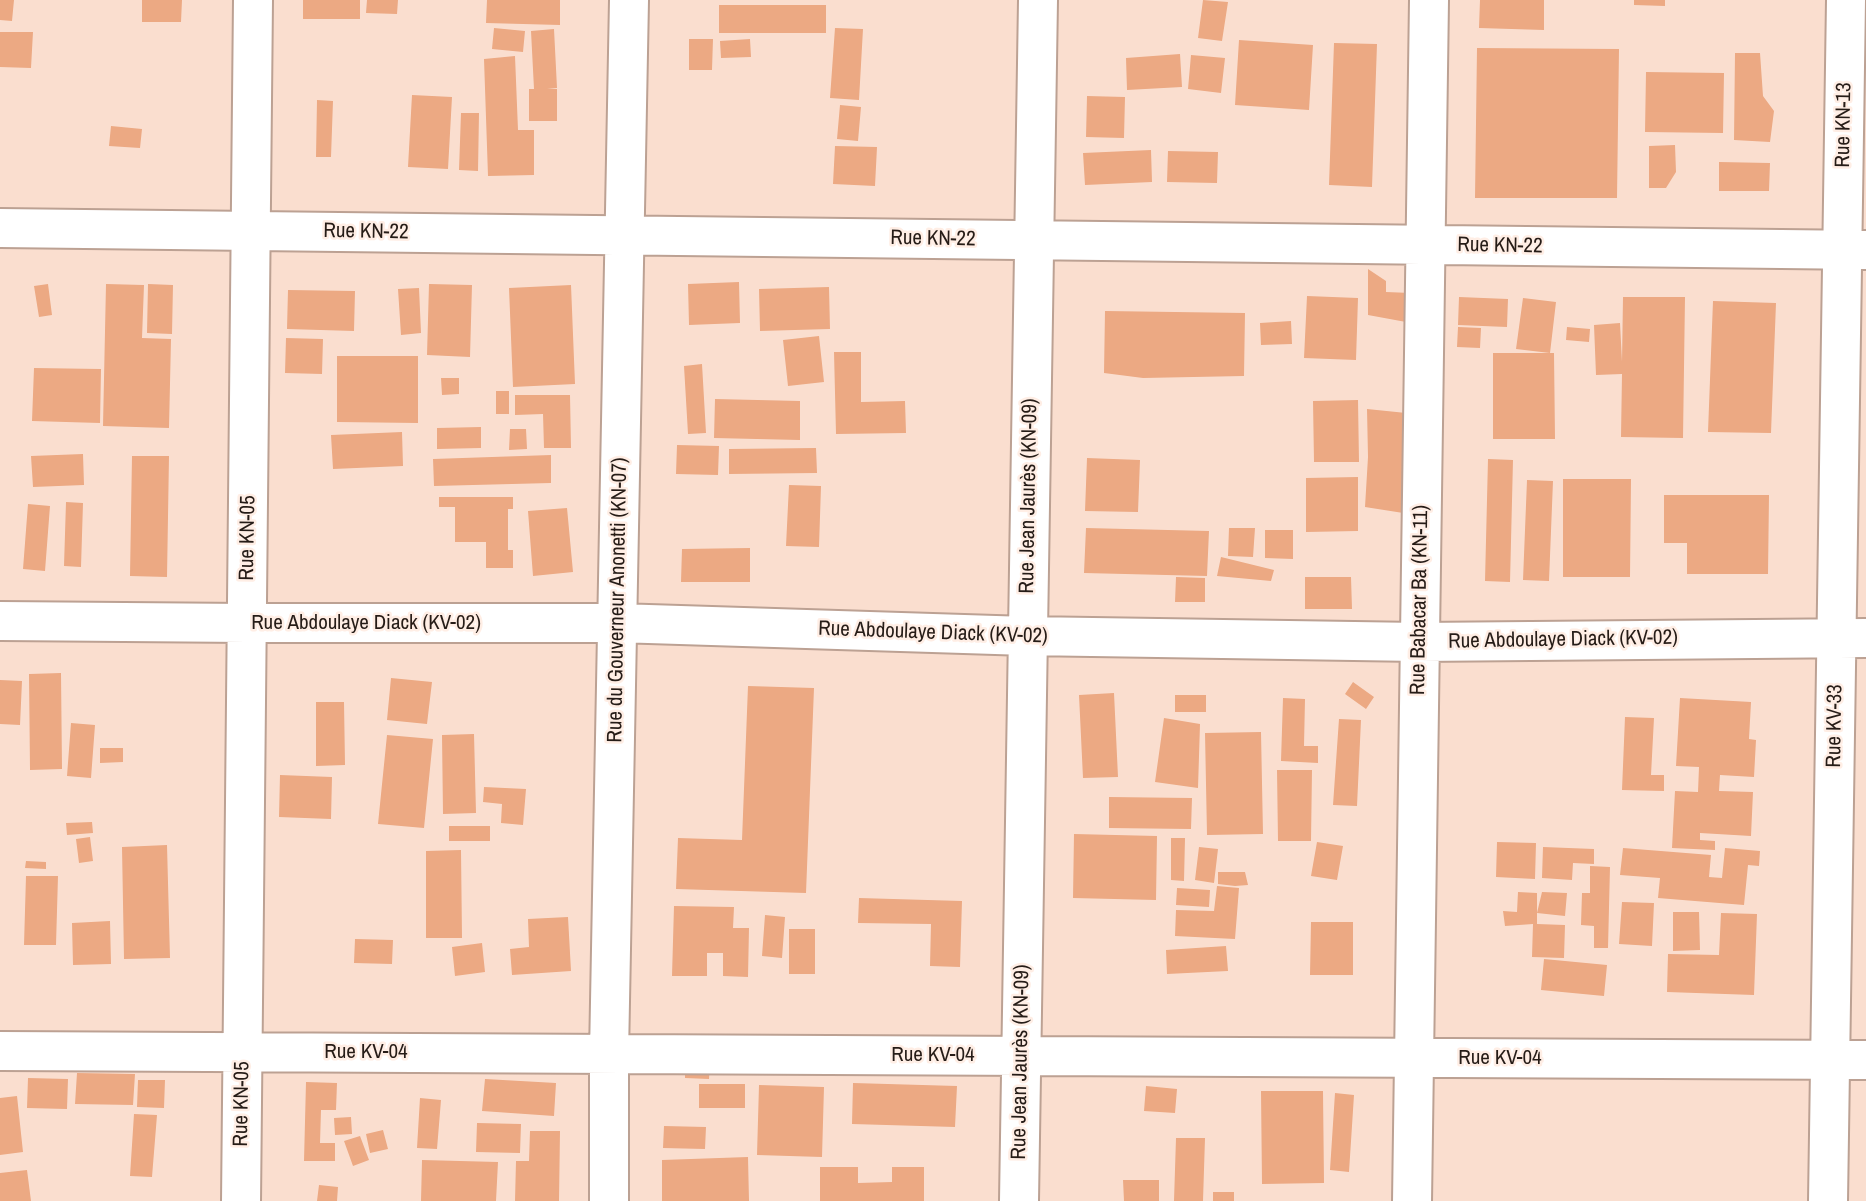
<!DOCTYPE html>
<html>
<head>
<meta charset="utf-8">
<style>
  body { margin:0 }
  canvas { display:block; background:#fadecf }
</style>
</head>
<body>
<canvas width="1866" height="1201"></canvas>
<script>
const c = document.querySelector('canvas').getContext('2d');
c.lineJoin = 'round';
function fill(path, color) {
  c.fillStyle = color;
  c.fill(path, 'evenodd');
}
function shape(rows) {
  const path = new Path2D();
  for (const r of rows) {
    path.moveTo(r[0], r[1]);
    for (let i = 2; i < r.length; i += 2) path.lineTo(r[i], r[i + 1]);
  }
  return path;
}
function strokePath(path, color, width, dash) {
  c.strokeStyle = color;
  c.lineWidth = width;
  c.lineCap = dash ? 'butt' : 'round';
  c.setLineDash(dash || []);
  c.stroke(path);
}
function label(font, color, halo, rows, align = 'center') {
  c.font = font + ' "Archivo Narrow",sans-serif';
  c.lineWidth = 5;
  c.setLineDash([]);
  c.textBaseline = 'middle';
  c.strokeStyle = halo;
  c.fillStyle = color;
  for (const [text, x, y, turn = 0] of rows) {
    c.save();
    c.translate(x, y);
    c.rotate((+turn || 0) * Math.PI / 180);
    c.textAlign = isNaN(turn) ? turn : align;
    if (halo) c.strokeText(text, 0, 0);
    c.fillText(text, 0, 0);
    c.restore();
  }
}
fill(shape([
  [0,0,14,0,12,21,0,20],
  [142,0,182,0,181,22,142,22],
  [303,0,360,0,360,19,303,19],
  [367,0,398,0,397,14,366,13],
  [487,0,560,0,560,25,486,23],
  [1203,0,1228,2,1222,41,1198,38],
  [1480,0,1544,0,1544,30,1479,28],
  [1634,0,1665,0,1665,6,1634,5],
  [719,5,826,5,826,33,719,33],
  [494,28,525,31,523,52,492,49],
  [835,28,863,29,859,100,830,98],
  [554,29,557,88,547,89,557,89,557,121,529,121,529,89,534,89,531,31],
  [0,32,33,32,31,68,0,67],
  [689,39,713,39,712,70,689,70],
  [750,39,751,57,721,58,720,41],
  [1239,40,1313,45,1309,110,1235,105],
  [1334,43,1377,44,1372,187,1329,185],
  [1477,48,1619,49,1617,198,1475,198],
  [1735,53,1760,53,1763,96,1774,111,1770,142,1734,140],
  [1180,54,1182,87,1127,90,1126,58],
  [1191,55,1225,58,1221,93,1188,89],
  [515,56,518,130,534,130,534,175,488,176,484,59],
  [1646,72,1724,73,1723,133,1645,132],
  [412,95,452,97,448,169,408,167],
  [1087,96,1125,97,1124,138,1086,137],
  [317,100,333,101,331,157,316,157],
  [840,105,861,107,858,141,837,139],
  [461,113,479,113,478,171,459,170],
  [111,126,142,129,140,148,109,146],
  [1675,145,1676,172,1666,188,1649,188,1649,146],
  [835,146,877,147,875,186,833,184],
  [1151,150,1152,182,1085,185,1083,153],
  [1168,151,1218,152,1217,183,1167,182],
  [1719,162,1770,163,1769,191,1719,191],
  [1368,269,1386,281,1386,292,1411,293,1406,322,1368,315],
  [739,282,740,323,689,325,688,284],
  [48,284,52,315,39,317,34,286],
  [106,284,144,285,142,338,171,339,169,428,103,426],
  [148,284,173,285,172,334,147,333],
  [429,284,472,285,470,357,427,355],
  [571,285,575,384,513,387,509,288],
  [829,287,830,329,760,331,759,289],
  [419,288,421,333,401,335,398,289],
  [288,290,355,291,354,331,287,329],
  [1307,296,1358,298,1356,360,1304,358],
  [1459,297,1508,299,1507,327,1458,325],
  [1623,297,1685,297,1683,438,1621,437,1622,374,1596,375,1594,325,1620,323,1622,362],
  [1523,298,1556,302,1550,353,1516,349],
  [1713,301,1776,303,1771,433,1708,432],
  [1105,311,1245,313,1244,376,1143,378,1104,373],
  [1291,321,1292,344,1261,345,1260,323],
  [1458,327,1481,328,1480,348,1457,347],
  [1567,327,1590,329,1589,342,1566,340],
  [819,336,824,382,788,386,783,340],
  [286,338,323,339,322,374,285,373],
  [834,352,861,352,861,402,905,401,906,433,836,434],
  [1493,353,1554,353,1555,439,1493,439],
  [337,356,418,356,418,423,337,422],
  [702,364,706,433,688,434,684,366],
  [34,368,101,369,100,423,32,421],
  [441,378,459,378,459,394,442,395],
  [496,391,509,391,509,414,496,414],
  [515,395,570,395,571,448,544,448,543,414,515,415],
  [715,399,800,401,800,440,714,438],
  [1358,400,1359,462,1314,462,1313,401],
  [1367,409,1416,414,1416,515,1365,507,1368,457],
  [481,427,481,448,437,449,437,428],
  [510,429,526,429,527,449,509,450],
  [402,432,403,466,333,469,331,435],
  [677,445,719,446,718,475,676,474],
  [816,448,817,473,729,474,729,449],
  [83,454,84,485,33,487,31,456],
  [551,455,551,483,434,486,433,459],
  [132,456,169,456,167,577,130,576],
  [1087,458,1140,460,1138,512,1085,511],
  [1488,459,1513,460,1510,582,1485,581],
  [1358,477,1358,531,1306,532,1306,478],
  [1563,479,1631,479,1630,577,1563,577],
  [1527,480,1553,481,1549,581,1523,580],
  [789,485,821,486,819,547,786,546],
  [1664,495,1769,495,1768,574,1687,574,1687,543,1664,543],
  [439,497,513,497,513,509,508,509,508,550,513,550,513,568,486,568,486,542,455,542,455,507,439,507],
  [66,502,83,503,81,567,64,566],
  [28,504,50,506,45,571,23,569],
  [567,508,573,572,533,576,528,511],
  [1086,528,1209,531,1207,576,1084,573],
  [1229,528,1255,528,1253,557,1228,556],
  [1265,530,1293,530,1293,559,1265,558],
  [750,548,750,582,681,582,682,549],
  [1221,557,1274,570,1271,581,1217,576],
  [1176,577,1205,578,1205,602,1175,602],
  [1305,577,1351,577,1352,609,1305,609],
  [61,673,62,769,30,770,29,674],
  [391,678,432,682,427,724,387,720],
  [0,680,22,681,20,725,0,724],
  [1353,682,1374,697,1366,709,1345,694],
  [748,686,814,688,806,893,676,889,678,838,742,840],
  [1114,693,1118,777,1083,778,1079,695],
  [1175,695,1206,695,1206,712,1175,712],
  [1283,698,1305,699,1304,746,1318,746,1318,763,1281,761],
  [1680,698,1751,702,1749,739,1756,740,1754,777,1720,775,1719,791,1753,792,1751,836,1700,833,1700,840,1715,841,1715,850,1672,848,1675,791,1698,792,1699,767,1676,766],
  [316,702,344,702,345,765,316,766],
  [1625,717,1654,718,1651,775,1664,775,1664,791,1622,790],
  [1164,718,1200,724,1198,788,1155,782],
  [1339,719,1361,720,1357,806,1333,805],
  [71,723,95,725,91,778,67,776],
  [1261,732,1263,834,1207,835,1205,733],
  [474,734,476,813,443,814,442,735],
  [387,735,433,739,424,828,378,824],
  [100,748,123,748,123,762,100,763],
  [1277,770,1312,770,1311,841,1278,841],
  [280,775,332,777,331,819,279,817],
  [484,787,526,789,523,825,501,823,502,804,483,802],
  [1109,797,1192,798,1191,829,1109,828],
  [92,822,93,833,67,835,66,823],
  [449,826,490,826,490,841,449,841],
  [1074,834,1157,836,1156,900,1073,898],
  [90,837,93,861,79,863,76,839],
  [1171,838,1185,838,1184,881,1171,880],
  [1317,842,1343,846,1337,880,1311,876],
  [1497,842,1536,843,1535,879,1496,877],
  [167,845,170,958,124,959,122,847],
  [1199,847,1218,849,1214,883,1195,880],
  [1543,847,1594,849,1594,864,1573,863,1572,880,1542,878],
  [1623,848,1711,855,1709,877,1722,878,1725,848,1760,851,1759,866,1748,865,1744,905,1658,898,1660,878,1620,875],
  [461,850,462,938,426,938,426,851],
  [26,861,46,862,46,869,25,868],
  [1590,866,1610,867,1608,948,1594,948,1594,926,1581,925,1582,893,1590,893],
  [1218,872,1245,872,1248,885,1235,886,1218,884],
  [26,876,58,876,56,945,24,945],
  [1217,886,1239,888,1235,939,1175,936,1176,910,1214,911],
  [1177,888,1210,890,1209,907,1176,905],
  [1518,892,1537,893,1537,924,1565,925,1564,958,1532,957,1533,924,1505,926,1503,911,1517,912],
  [1542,892,1567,893,1565,916,1537,913],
  [859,898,962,901,960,967,930,966,931,924,858,923],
  [1622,902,1654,903,1652,946,1619,944],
  [674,906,734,907,733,928,749,928,748,977,723,976,723,953,707,953,707,976,672,976],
  [1673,912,1699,912,1700,950,1673,951],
  [1721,913,1757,914,1754,995,1667,992,1668,954,1719,955],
  [765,915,785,917,782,958,762,956],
  [568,917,571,971,512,975,510,949,529,947,528,919],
  [110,921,111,964,73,965,72,923],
  [1311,922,1353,922,1353,975,1310,975],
  [789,929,815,929,815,974,789,974],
  [355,939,393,940,392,964,354,963],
  [482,943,485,972,455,976,452,947],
  [1226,946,1228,971,1167,974,1166,950],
  [1544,959,1607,965,1604,996,1541,990],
  [685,1063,710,1063,709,1079,685,1078],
  [77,1073,135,1074,133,1105,75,1104],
  [28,1078,68,1079,67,1109,27,1108],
  [485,1079,556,1083,554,1116,482,1111],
  [138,1080,165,1080,164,1108,137,1107],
  [306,1082,337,1083,336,1110,321,1110,320,1143,335,1143,335,1161,304,1161],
  [853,1083,957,1086,955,1127,852,1124],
  [699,1084,745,1084,745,1108,699,1108],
  [759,1085,824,1087,822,1157,757,1155],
  [1146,1086,1177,1089,1175,1113,1144,1111],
  [1261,1091,1323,1091,1324,1183,1262,1184],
  [1335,1093,1354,1095,1349,1172,1330,1170],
  [17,1096,23,1152,0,1155,0,1098],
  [420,1098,441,1100,437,1149,417,1148],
  [134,1114,157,1115,152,1177,130,1176],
  [351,1117,352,1134,335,1135,334,1118],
  [477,1123,521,1124,520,1153,476,1152],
  [664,1126,706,1127,705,1149,663,1148],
  [383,1130,388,1149,370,1153,366,1134],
  [530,1131,560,1131,559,1201,515,1201,516,1161,529,1161],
  [360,1136,369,1160,353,1166,344,1141],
  [1176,1138,1205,1138,1203,1201,1174,1201],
  [748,1157,749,1201,662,1201,662,1160],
  [422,1160,498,1162,496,1201,421,1201],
  [820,1167,858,1167,858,1183,892,1182,892,1167,924,1167,924,1201,820,1201],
  [27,1170,31,1201,0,1201,0,1173],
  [1123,1180,1159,1180,1159,1201,1124,1201],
  [319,1185,338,1187,337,1201,317,1201],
  [1213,1192,1234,1192,1234,1201,1213,1201]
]), '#eca983');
const minor = shape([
  [0,228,1866,250],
  [0,621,247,623,617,623,1027,636,1419,642,1866,638],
  [0,1051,1866,1060],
  [241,1201,253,0],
  [609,1201,609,1054,629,0],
  [1019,1201,1038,0],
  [1412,1201,1429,0],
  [1828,1201,1846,0]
]);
strokePath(minor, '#bca193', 42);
strokePath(minor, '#fff', 38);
label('21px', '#261c17', '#ffeee5', [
  ["Rue KN-13",1844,125,-89],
  ["Rue KN-22",366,232,1],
  ["Rue KN-22",933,239,1],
  ["Rue KN-22",1500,246,1],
  ["Rue Jean Jaurès (KN-09)",1029,496,-89],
  ["Rue KN-05",248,538,-89],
  ["Rue du Gouverneur Anonetti (KN-07)",618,600,-89],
  ["Rue Babacar Ba (KN-11)",1420,600,-89],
  ["Rue Abdoulaye Diack (KV-02)",366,623],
  ["Rue Abdoulaye Diack (KV-02)",933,633,2],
  ["Rue Abdoulaye Diack (KV-02)",1563,640,-1],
  ["Rue KV-33",1835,726,-89],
  ["Rue KV-04",366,1052],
  ["Rue KV-04",933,1055],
  ["Rue KV-04",1500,1058],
  ["Rue Jean Jaurès (KN-09)",1021,1062,-89],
  ["Rue KN-05",242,1104,-89]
]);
</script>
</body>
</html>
